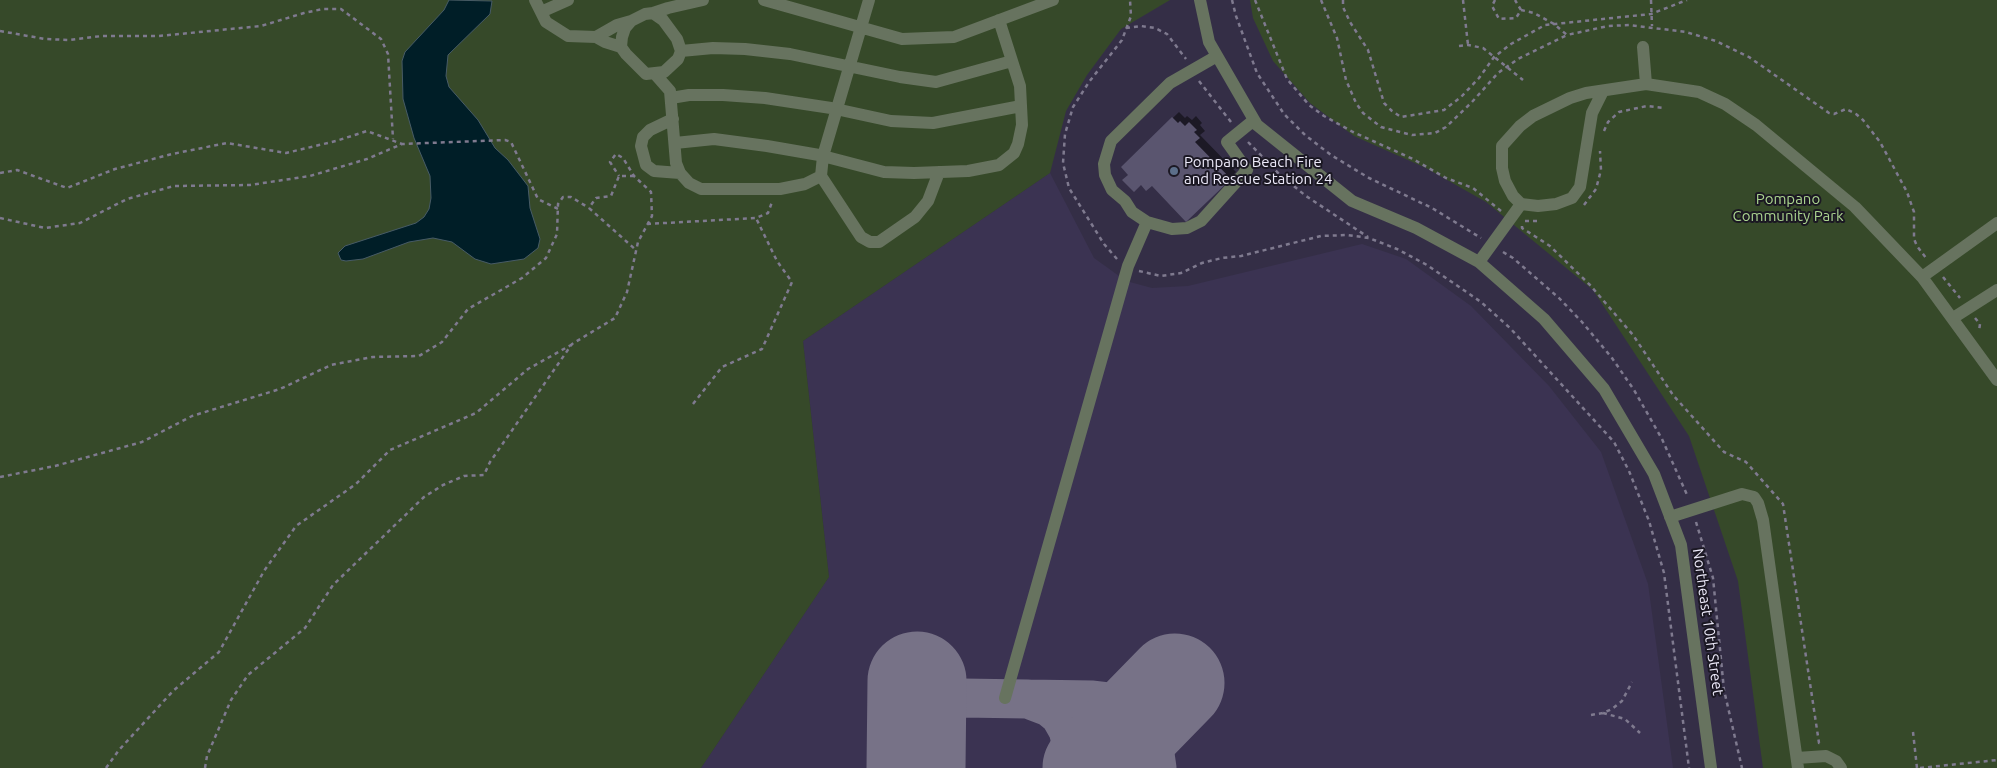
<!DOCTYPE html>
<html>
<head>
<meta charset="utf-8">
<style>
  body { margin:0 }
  canvas { display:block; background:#342e46 }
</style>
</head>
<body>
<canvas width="1997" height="768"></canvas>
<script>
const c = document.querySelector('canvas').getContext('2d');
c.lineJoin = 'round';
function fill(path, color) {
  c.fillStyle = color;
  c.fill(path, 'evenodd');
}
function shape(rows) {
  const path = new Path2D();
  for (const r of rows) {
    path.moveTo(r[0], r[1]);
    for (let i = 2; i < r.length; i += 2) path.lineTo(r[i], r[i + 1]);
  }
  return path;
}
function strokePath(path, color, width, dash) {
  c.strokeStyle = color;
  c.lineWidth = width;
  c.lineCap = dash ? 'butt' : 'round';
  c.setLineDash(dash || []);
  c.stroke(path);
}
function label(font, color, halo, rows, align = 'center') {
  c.font = font + ' Ubuntu,sans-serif';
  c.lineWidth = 4;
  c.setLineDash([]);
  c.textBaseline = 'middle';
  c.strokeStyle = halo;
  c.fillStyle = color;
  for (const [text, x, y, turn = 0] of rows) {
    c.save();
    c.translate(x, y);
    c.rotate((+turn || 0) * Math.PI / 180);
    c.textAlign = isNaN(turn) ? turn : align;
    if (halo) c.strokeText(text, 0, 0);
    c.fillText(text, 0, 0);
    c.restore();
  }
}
fill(shape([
  [1050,173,1094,258,1126,281,1152,288,1188,286,1362,244,1406,259,1471,306,1549,386,1601,452,1648,584,1673,768,701,768,829,577,803,341]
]), '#3b3352');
fill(shape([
  [0,0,1170,0,1121,29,1087,75,1066,111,1050,173,803,341,829,577,701,768,0,768],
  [1250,0,1997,0,1997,768,1763,768,1738,581,1689,436,1593,290,1486,202,1426,168,1354,136,1310,103,1273,61,1253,18]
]), '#364929');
const water = shape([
  [449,0,492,1,490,14,448,55,446,76,449,87,478,120,495,148,508,160,528,186,530,208,540,239,538,248,524,259,491,264,475,259,452,242,433,238,409,242,363,259,346,261,341,260,338,253,345,246,416,223,424,217,429,209,431,198,430,176,414,138,403,99,402,61,405,52,444,10,449,0]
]);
fill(water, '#001e27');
strokePath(water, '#475b66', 1);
fill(shape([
  [1179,112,1185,118,1187,116,1192,120,1196,116,1202,123,1200,125,1205,131,1200,135,1236,172,1186,220,1152,184,1129,175,1122,167]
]), '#0007');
strokePath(shape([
  [1028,699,1049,707,1060,716,1068,730,1072,746,1071,768],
  [917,745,919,734,929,717,938,707,951,700,962,698,1093,700,1110,702,1125,709,1139,720,1148,732,1154,747,1157,768]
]), '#777287', 39);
strokePath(shape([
  [916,768,917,681],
  [1092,768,1175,683]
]), '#777287', 99);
fill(shape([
  [1172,117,1178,123,1180,121,1185,126,1189,122,1197,130,1194,132,1200,138,1195,142,1231,179,1186,222,1152,186,1146,191,1141,185,1134,192,1122,180,1128,175,1121,167]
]), '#5a556f');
strokePath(shape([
  [1232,0,1236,16,1257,73,1284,114,1305,135,1331,155,1369,178,1432,208,1481,238],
  [1255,0,1287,79,1309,105,1324,116,1353,132,1413,159,1446,178,1473,188,1501,211],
  [1321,0,1337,38,1346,80,1356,103,1363,113,1381,127,1412,135,1435,133,1446,127,1472,102,1498,73,1518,59,1567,35],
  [1343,0,1343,7,1350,22,1368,50,1384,103,1392,111,1401,117,1444,110,1461,97,1479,78,1494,57,1511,44,1545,25,1651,14,1687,0],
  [1463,0,1468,45],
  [1495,0,1492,6,1499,19,1516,18,1521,10,1515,0],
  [1651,0,1652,26],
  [1521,10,1534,13,1554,24,1567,35,1608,26,1629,25,1686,32,1716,41,1749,57,1829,113,1834,114,1846,109,1856,114,1863,120,1880,142,1907,192,1914,212,1914,239,1917,246,1926,258],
  [1126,28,1141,26,1155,28,1167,34,1186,59],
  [0,31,45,39,70,40,102,36,159,36,261,26,304,13,323,9,341,9,381,39,388,54,393,139],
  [1459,46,1468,45,1483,48,1523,80],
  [1199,81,1231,122],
  [1604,131,1608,122,1619,112,1647,106,1664,108],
  [1248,142,1280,175,1306,196,1368,237],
  [0,173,17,170,67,188,115,169,172,154,227,143,286,153,336,141,367,131,402,144],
  [634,176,619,176,611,196,596,198,589,208,636,250],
  [1584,205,1596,189,1601,170,1600,151],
  [0,218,45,228,80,223,127,199,174,186,250,185,310,176,367,159,402,144,505,140,511,142,538,199,558,209],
  [1525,221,1539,221],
  [647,224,756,218,768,213,772,202],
  [1522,226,1522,228,1550,246,1590,285,1633,335,1673,395,1724,452,1746,462,1783,504,1819,743,1821,743],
  [1503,252,1513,258,1559,298,1582,322,1612,358,1634,390,1662,439,1688,497],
  [1117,259,1104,244,1069,188,1063,163,1065,134,1073,107,1089,82,1122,40,1131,16,1130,0],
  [1139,271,1161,276,1181,273,1202,263,1222,258,1241,256,1321,236,1347,235,1369,238,1397,249,1427,265,1481,302,1510,328,1614,442,1629,471,1649,521,1664,573,1689,768],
  [1943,277,1960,298],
  [1975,318,1980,324,1979,331],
  [693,404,722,367,762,349,792,282,777,261,756,218],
  [0,477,55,466,142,442,192,416,280,389,331,365,373,357,419,356,442,342,468,309,522,278,546,258,557,234,558,204,563,197,571,197,589,208],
  [1696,522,1713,578,1724,690,1742,768],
  [1603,713,1625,719,1640,733],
  [1591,715,1603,713,1612,709,1622,701,1632,682],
  [1913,732,1917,768],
  [106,768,119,750,173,691,219,652,264,571,296,526,356,484,390,450,476,413,528,369,571,345],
  [205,768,207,756,231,700,248,675,305,628,333,585,424,497,443,485,464,476,484,475,490,462,572,344,615,318,627,292,638,242,652,216,651,192,634,176,623,158,616,154,610,162,619,176],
  [1920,768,1997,760]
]), '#7f7a8f', 2.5, [4, 4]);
strokePath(shape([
  [535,0,546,22,568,36,596,37,617,25,631,21],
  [764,0,902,39,954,37,1053,0],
  [869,0,823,156,821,176,861,237,870,242,879,242,915,217,928,201,939,172],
  [1200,0,1209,42,1257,125,1352,201,1416,228,1479,262,1544,319,1604,389,1654,474,1681,545,1711,768],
  [541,12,568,0],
  [653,13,663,20,677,39,681,51,678,59,664,72,646,74,626,54,621,47,622,37,625,28,631,21,645,14,653,13],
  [653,13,668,8,703,0],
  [596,37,605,42,621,47],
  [1643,47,1646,84],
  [681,51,713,48,745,49,790,54,900,77,936,82,1012,61],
  [1217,56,1170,83,1111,141,1104,164,1105,175,1112,190,1125,201,1132,212,1147,222,1172,229,1187,228,1201,221,1247,170,1227,142,1254,120],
  [655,74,670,91,676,163,680,173,689,183,701,189,780,189,805,184,821,176],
  [1603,91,1592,113,1580,187,1572,198,1556,204,1538,206,1521,204,1513,196,1505,181,1502,168,1502,146,1520,126,1533,116,1570,98,1586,93,1646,84,1699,92,1725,104,1756,125,1855,207,1922,277,1997,380],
  [671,98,689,95,723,95,765,98,831,108,891,121,933,123,1021,106],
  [673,119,650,130,643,137,641,146,646,165,654,171,680,173],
  [675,143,714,139,767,146,819,155,884,172,914,173,968,171,999,165,1014,153,1018,144,1022,125,1020,86,999,20],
  [1479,262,1521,204],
  [1922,277,1997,223],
  [1953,318,1997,290],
  [1670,517,1742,494,1754,497,1758,503,1763,520,1798,768],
  [1005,698,1128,266,1147,222],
  [1797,758,1826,756,1836,761,1841,768]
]), '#67735f', 12);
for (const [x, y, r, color] of [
  [1174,171,5,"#5c6f8a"]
]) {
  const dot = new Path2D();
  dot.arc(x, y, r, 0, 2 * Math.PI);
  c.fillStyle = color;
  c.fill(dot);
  strokePath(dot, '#1b1823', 2);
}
label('15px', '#ece9f9', '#1b1823', [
  ["Pompano Beach Fire",1184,162],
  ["and Rescue Station 24",1184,179]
], 'left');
label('15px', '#abd48f', '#1b1823', [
  ["Pompano",1788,199],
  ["Community Park",1788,216]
]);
label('15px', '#ece9f9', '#1b1823', [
  ["Northeast 10th Street",1708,622,82]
]);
</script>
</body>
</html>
